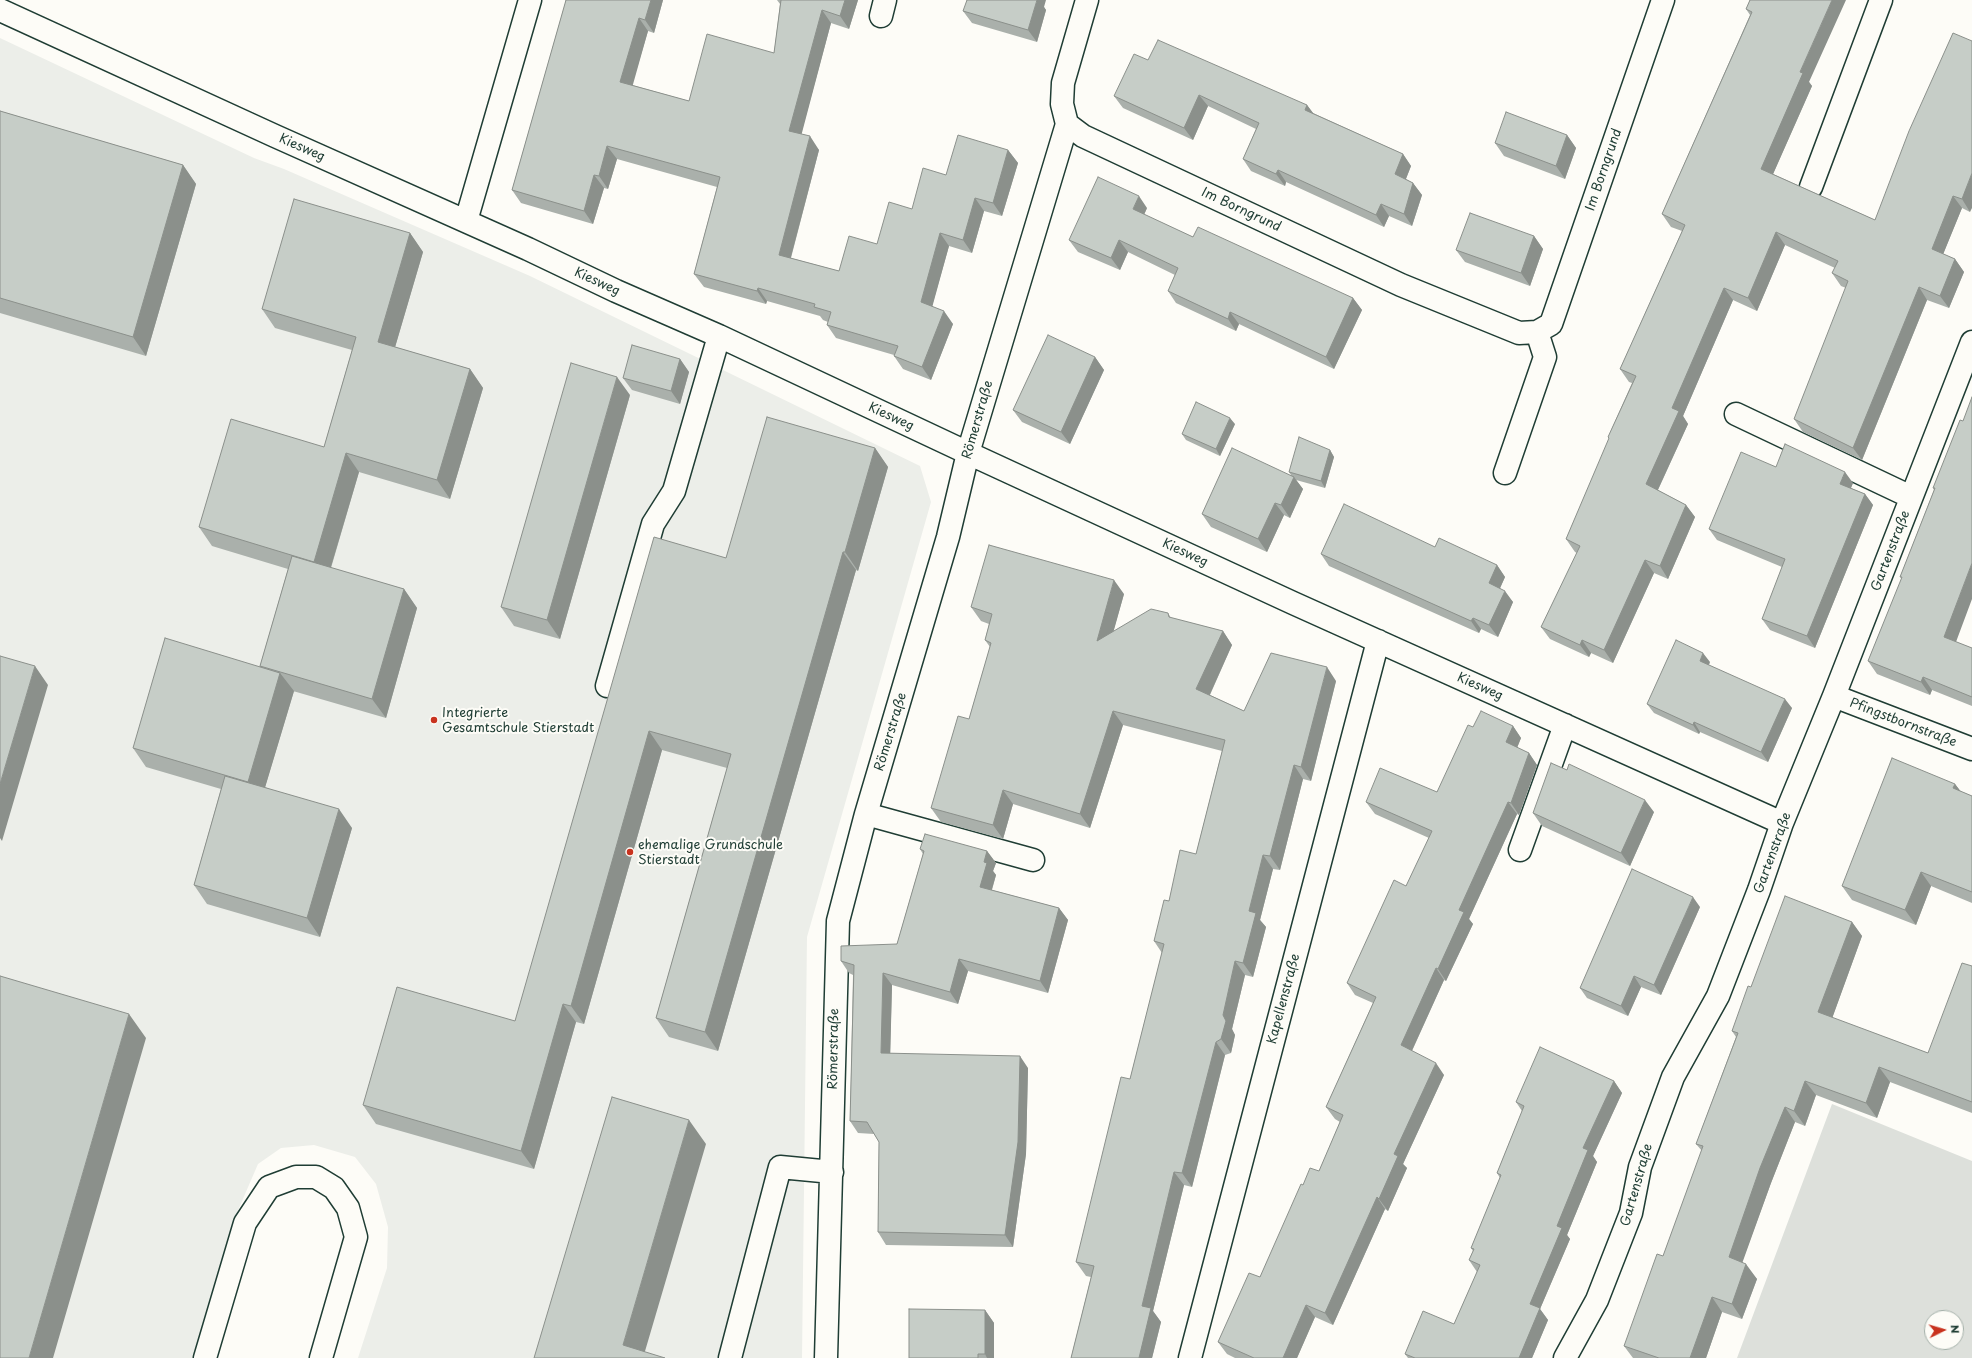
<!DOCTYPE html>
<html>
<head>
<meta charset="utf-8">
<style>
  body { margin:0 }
  #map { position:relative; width:1972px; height:1358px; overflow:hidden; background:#fdfcf7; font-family:"Playpen Sans",sans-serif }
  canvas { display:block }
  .north { position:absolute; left:1924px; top:1310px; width:40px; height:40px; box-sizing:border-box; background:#fdfcf7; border:1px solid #a4b0a9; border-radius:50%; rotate:85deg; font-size:11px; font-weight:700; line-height:16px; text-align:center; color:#1f3d34 }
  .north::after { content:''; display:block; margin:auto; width:14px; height:18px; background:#c8321e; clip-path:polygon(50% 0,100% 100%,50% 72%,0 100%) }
</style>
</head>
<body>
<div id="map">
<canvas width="1972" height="1358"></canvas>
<div class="north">N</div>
</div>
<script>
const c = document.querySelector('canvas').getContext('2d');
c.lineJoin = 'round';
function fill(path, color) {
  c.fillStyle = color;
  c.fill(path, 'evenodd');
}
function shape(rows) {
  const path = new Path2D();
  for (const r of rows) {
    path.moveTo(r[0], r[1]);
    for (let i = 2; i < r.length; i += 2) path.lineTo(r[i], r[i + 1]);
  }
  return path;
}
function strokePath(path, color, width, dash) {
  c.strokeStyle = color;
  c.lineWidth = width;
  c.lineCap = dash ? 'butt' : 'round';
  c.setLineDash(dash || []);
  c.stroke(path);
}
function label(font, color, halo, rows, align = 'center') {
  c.font = font + ' "Playpen Sans",sans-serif';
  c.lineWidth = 4;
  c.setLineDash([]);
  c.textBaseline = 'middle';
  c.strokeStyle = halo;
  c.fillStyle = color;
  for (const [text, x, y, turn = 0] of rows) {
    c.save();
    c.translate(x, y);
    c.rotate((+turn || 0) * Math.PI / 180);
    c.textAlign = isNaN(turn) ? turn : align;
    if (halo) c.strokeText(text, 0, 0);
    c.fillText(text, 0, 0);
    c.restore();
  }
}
fill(shape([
  [0,38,254,158,284,169,530,276,920,466,931,502,807,937,802,1358,358,1358,387,1268,388,1227,376,1184,355,1157,314,1145,281,1148,258,1164,236,1215,194,1358,0,1358]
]), '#eceee9');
fill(shape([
  [1832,1104,1972,1161,1972,1358,1737,1358],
  [1932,1318,1956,1318,1956,1342,1932,1342]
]), '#dde0db');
const minor = shape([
  [1087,0,1063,83,1062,104,1067,124,1083,136,1401,285,1519,333,1537,332,1551,324,1663,0],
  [0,10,275,136,528,249,616,291,719,336,968,453,1293,603,1782,823],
  [881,16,885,0],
  [1811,187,1881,0],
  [466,221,530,0],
  [1736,414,1911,497],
  [1505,473,1545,357,1537,332],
  [607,686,653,524,674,491,719,336],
  [1834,696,1972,749],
  [866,814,1033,860],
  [1520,850,1565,725],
  [205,1358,245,1223,269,1187,296,1177,316,1177,334,1188,348,1208,356,1237,321,1358],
  [730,1358,780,1167,832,1172],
  [826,1358,838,921,866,814,948,537,968,453,1067,124],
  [1190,1358,1378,641],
  [1565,1358,1597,1300,1631,1213,1640,1167,1673,1077,1718,996,1759,890,1782,823,1834,696,1972,342]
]);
strokePath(minor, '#1f3d34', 25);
strokePath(minor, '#fdfcf7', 22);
fill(shape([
  [566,0,663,0,654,33,648,31,632,85,689,101,774,53,780,4,777,0,858,0,849,29,831,23,801,134,819,150,791,258,839,271,877,244,946,175,1008,150,1018,163,1002,216,984,211,972,253,949,246,932,306,953,324,931,380,903,369,894,356,894,355,836,338,827,325,828,322,823,320,820,316,767,301,766,304,704,287,694,274,717,187,617,159,608,189,604,188,593,224,521,203,512,190],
  [1750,0,1812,86,1773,174,1875,220,1953,33,1970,212,1962,208,1943,254,1955,259,1964,272,1949,308,1927,300,1862,460,1803,432,1794,419,1846,288,1841,286,1832,273,1835,268,1785,245,1757,311,1733,300,1683,416,1688,424,1658,490,1686,505,1695,517,1668,579,1654,573,1613,663,1591,653,1589,657,1550,639,1541,627,1577,553,1575,552,1566,539,1609,439,1608,437,1632,383,1629,382,1620,369,1682,231,1671,227,1662,214,1750,15,1746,9],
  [1044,7,1046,10,1037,42,972,23,963,11],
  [1148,60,1307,105,1313,113,1403,154,1411,166,1406,179,1413,183,1422,195,1412,226,1389,216,1384,227,1286,182,1285,186,1251,171,1243,159,1256,129,1208,106,1193,140,1123,108,1114,96],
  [0,111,183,165,196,184,146,356,0,313],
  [1567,135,1576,148,1565,179,1504,156,1495,143],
  [1147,208,1144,215,1193,237,1353,298,1362,310,1334,369,1239,324,1236,331,1176,303,1168,291,1175,275,1128,252,1120,270,1078,252,1069,240],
  [410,233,423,252,395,347,470,369,483,388,450,499,359,472,331,568,404,589,417,608,386,718,293,691,294,691,265,787,352,828,320,937,207,904,194,885,221,789,146,767,133,748,260,666,288,569,212,546,199,527,324,447,352,350,275,328,262,309],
  [1534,236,1543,249,1530,286,1465,262,1456,250],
  [1095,357,1104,370,1070,444,1022,422,1013,410],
  [680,359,689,372,680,404,632,390,623,378],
  [630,395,560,639,514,626,501,607],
  [1963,421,1956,642,1972,648,1972,706,1932,690,1930,695,1877,674,1868,661,1902,578,1900,577,1934,490,1933,488],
  [1235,424,1220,456,1186,440,1182,434],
  [875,448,888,467,858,571,856,570,718,1051,669,1037,656,1018,727,768,662,750,584,1024,576,1022,534,1169,376,1124,363,1105,515,1021,726,558],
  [1330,450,1334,457,1325,488,1296,480,1303,489,1290,518,1284,515,1267,552,1211,527,1202,514,1291,475,1289,472],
  [1776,467,1853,483,1851,488,1865,494,1873,505,1815,648,1770,630,1762,619,1782,567,1717,540,1709,529],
  [1435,547,1497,565,1505,577,1500,588,1513,602,1498,637,1481,629,1479,633,1329,566,1321,554],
  [1124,594,1113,632,1168,613,1171,618,1223,631,1232,645,1210,695,1244,711,1336,681,1311,781,1303,779,1280,870,1273,869,1260,920,1266,927,1253,977,1245,975,1232,1029,1235,1035,1231,1053,1225,1055,1192,1187,1184,1185,1153,1311,1161,1322,1152,1358,1071,1358,1091,1277,1086,1276,1076,1262,1130,1079,1162,953,1154,941,1169,901,1196,854,1222,751,1123,725,1090,828,1013,804,1003,839,941,822,931,808,969,719,990,647,985,640,989,624,981,621,971,607],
  [1710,662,1709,665,1792,708,1768,762,1700,732,1699,734,1654,713,1647,704],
  [1513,726,1521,738,1517,748,1529,753,1537,765,1519,815,1517,814,1469,919,1473,924,1446,981,1444,980,1412,1051,1444,1075,1403,1164,1407,1168,1388,1211,1385,1209,1333,1325,1315,1317,1297,1358,1235,1358,1227,1354,1218,1342,1260,1277,1303,1185,1319,1171,1340,1122,1335,1119,1326,1107,1373,1003,1355,995,1347,983,1406,886,1429,838,1375,814,1366,802,1437,792,1473,727],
  [1955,784,1960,791,1972,796,1972,903,1931,886,1916,925,1852,900,1842,886],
  [1654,812,1630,866,1542,826,1533,813],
  [920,849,987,851,996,863,993,871,996,875,992,890,1059,908,1068,920,1048,993,968,971,958,1004,892,985,890,1053,1028,1068,1026,1154,1013,1247,886,1245,878,1232,879,1142,874,1134,858,1133,850,1121,853,975,849,973,841,961,897,944,923,854],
  [1700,907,1661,995,1641,987,1628,1016,1587,998,1580,988],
  [1852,922,1862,936,1832,1018,1928,1053,1972,966,1972,1113,1890,1082,1877,1118,1816,1095,1805,1126,1795,1122,1771,1183,1742,1262,1757,1279,1742,1319,1722,1312,1706,1358,1633,1358,1624,1346,1663,1256,1702,1151,1696,1144,1736,1037,1732,1031,1751,987],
  [1614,1081,1622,1093,1593,1156,1597,1162,1567,1235,1570,1239,1540,1309,1548,1320,1532,1358,1408,1358,1405,1354,1454,1324,1477,1272,1469,1260,1473,1251,1471,1248,1500,1178,1497,1173,1522,1111,1516,1102],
  [985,1310,994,1323,994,1358,909,1358]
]), '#aab0ab');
fill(shape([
  [651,0,663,0,654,33,645,20],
  [845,0,858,0,849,29,840,16],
  [1037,0,1046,0,1044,7,1046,10,1037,42,1028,30],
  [1832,0,1846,0,1809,82,1812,86,1770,181,1761,169,1800,72],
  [822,10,831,23,799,144,789,131],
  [639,18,648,31,630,95,620,82],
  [1199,95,1208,106,1193,140,1184,128],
  [1307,105,1316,117,1305,110],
  [1567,135,1576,148,1565,179,1556,166],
  [810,136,819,150,788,268,779,255],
  [607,146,617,159,608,189,599,176],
  [1008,150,1018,163,1002,216,993,203],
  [1403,154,1411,166,1403,186,1395,174],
  [183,165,196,184,146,356,133,337],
  [1278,170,1286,182,1285,186,1276,174],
  [1972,173,1972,208,1970,212,1962,199],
  [594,175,604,188,593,224,584,211],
  [1413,183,1422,195,1412,226,1404,214],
  [1139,196,1147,208,1141,221,1133,209],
  [1953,196,1962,208,1940,262,1932,249],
  [975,198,984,211,972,253,963,240],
  [1381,204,1389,216,1384,227,1376,215],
  [1776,232,1785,245,1757,311,1748,298],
  [410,233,423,252,391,361,378,342],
  [940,233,949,246,930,315,921,302],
  [1534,236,1543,249,1530,286,1521,273],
  [1119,240,1128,252,1120,270,1111,258],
  [1955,259,1964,272,1949,308,1940,296],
  [1919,287,1927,300,1862,460,1853,448],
  [758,288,767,301,766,304,757,291],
  [1724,288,1733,300,1683,416,1688,424,1655,496,1646,484,1672,408],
  [1353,298,1362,310,1334,369,1326,357],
  [944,311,953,324,931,380,922,367],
  [1230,312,1239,324,1236,331,1228,319],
  [1095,357,1104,370,1070,444,1061,432],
  [680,359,689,372,680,404,671,391],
  [470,369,483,388,450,499,437,480],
  [617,377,630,395,560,639,547,620],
  [1230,418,1235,424,1220,456,1216,449],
  [875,448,888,467,858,571,845,552],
  [1330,450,1334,457,1325,488,1321,481],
  [346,453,359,472,327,580,314,562],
  [1845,472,1853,483,1848,495,1840,484],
  [1294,477,1303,489,1290,518,1281,505],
  [1865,494,1873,505,1815,648,1807,636],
  [1275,503,1284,515,1267,552,1258,539],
  [1686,505,1695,517,1668,579,1660,566],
  [843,552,856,570,718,1051,705,1032],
  [1645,560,1654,573,1613,663,1604,650],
  [1972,563,1972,599,1953,650,1944,637],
  [1497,565,1505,577,1497,595,1489,583],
  [1114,580,1124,594,1107,655,1097,641],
  [404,589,417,608,386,718,372,699],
  [1505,591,1513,602,1498,637,1489,625],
  [1473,618,1481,629,1479,633,1471,621],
  [1223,631,1232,645,1206,703,1196,689],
  [1582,640,1591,653,1589,657,1580,645],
  [1703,653,1710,662,1706,670,1700,661],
  [35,666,48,685,2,841,0,838,0,784],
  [1327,667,1336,681,1311,781,1301,767],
  [280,673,294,691,261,801,248,782],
  [1923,677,1932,690,1930,695,1921,682],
  [1785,699,1792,708,1768,762,1761,752],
  [1113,711,1123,725,1090,828,1080,814],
  [1694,722,1700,732,1699,734,1693,725],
  [1513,726,1521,738,1514,755,1506,742],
  [649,731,662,750,584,1024,571,1006],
  [1529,753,1537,765,1519,815,1511,803],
  [1294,765,1303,779,1280,870,1270,856],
  [1955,784,1966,798,1953,788],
  [1003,790,1013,804,1003,839,993,825],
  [1645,800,1654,812,1630,866,1621,853],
  [1508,802,1517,814,1469,919,1473,924,1446,981,1438,969,1459,910],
  [339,809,352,828,320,937,307,918],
  [987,851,996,863,993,871,996,875,989,899,980,887,984,862],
  [1263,855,1273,869,1260,920,1266,927,1253,977,1243,963,1249,911],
  [1921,872,1931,886,1916,925,1905,910],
  [1693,897,1700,907,1661,995,1654,985],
  [1059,908,1068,920,1048,993,1040,981],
  [1852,922,1862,936,1829,1027,1818,1012],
  [959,959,968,971,958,1004,950,992],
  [1235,961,1245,975,1232,1029,1235,1035,1231,1053,1221,1039,1223,1015],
  [1436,968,1444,980,1409,1057,1401,1045],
  [883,973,892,985,890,1065,881,1053],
  [1634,976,1641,987,1628,1016,1621,1006],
  [563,1004,576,1022,534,1169,521,1151],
  [129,1014,146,1038,53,1358,29,1358],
  [1216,1042,1225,1055,1192,1187,1182,1173],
  [1020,1056,1028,1068,1026,1154,1013,1247,1005,1235],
  [1436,1063,1444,1075,1403,1164,1407,1168,1388,1211,1379,1199,1394,1154],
  [1879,1067,1890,1082,1877,1118,1866,1103],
  [1614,1081,1622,1093,1593,1156,1597,1162,1567,1235,1570,1239,1540,1309,1548,1320,1532,1358,1519,1358,1530,1304,1557,1226,1583,1148],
  [1805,1081,1816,1095,1805,1126,1794,1111],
  [1785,1107,1795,1122,1771,1183,1739,1272,1729,1257,1760,1168],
  [689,1120,706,1144,643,1358,623,1345],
  [1174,1172,1184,1185,1153,1311,1161,1322,1152,1358,1139,1358,1142,1306],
  [1377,1197,1385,1209,1333,1325,1325,1313],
  [1746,1264,1757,1279,1742,1319,1732,1304],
  [1712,1297,1722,1312,1706,1358,1690,1358],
  [1306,1305,1315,1317,1297,1358,1283,1358],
  [985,1310,994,1323,994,1358,987,1358,985,1354]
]), '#8b908b');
const building = shape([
  [566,0,651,0,645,20,639,18,620,82,689,101,707,34,774,53,781,0,845,0,840,16,822,10,789,131,810,136,779,255,839,271,849,236,877,244,889,202,912,209,923,168,946,175,958,135,1008,150,993,203,975,198,963,240,940,233,921,302,944,311,922,367,894,356,898,346,827,325,831,312,814,307,815,304,758,288,757,291,694,274,720,177,607,146,599,176,594,175,584,211,512,190,566,0],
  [967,0,1037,0,1028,30,963,11,967,0],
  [1750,0,1832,0,1800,72,1803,73,1761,169,1875,220,1909,131,1953,33,1972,41,1972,173,1962,199,1953,196,1932,249,1955,259,1940,296,1919,287,1853,448,1794,419,1848,281,1832,273,1838,261,1776,232,1748,298,1724,288,1672,408,1679,411,1646,484,1686,505,1660,566,1645,560,1604,650,1582,640,1580,645,1541,627,1580,546,1566,539,1609,438,1608,437,1636,376,1620,369,1685,225,1662,214,1752,12,1746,9,1750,0],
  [1158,40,1307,105,1305,110,1403,154,1395,174,1413,183,1404,214,1381,204,1376,215,1278,170,1276,174,1243,159,1259,123,1199,95,1184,128,1114,96,1134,54,1148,60,1158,40],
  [0,111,183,165,133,337,0,298,0,111],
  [1506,112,1567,135,1556,166,1495,143,1506,112],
  [1098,177,1139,196,1133,209,1193,237,1198,227,1353,298,1326,357,1230,312,1228,319,1168,291,1178,268,1119,240,1111,258,1069,240,1098,177],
  [294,199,410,233,378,342,470,369,437,480,346,453,314,562,199,527,231,419,324,447,356,337,262,309,294,199],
  [1470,213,1534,236,1521,273,1456,250,1470,213],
  [1048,335,1095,357,1061,432,1013,410,1048,335],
  [632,345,680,359,671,391,623,378,632,345],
  [571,363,617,377,547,620,501,607,571,363],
  [1972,397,1972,563,1944,637,1972,648,1972,697,1923,677,1921,682,1868,661,1902,577,1900,577,1935,488,1933,488,1960,420,1963,421,1972,397],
  [1196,402,1230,418,1216,449,1182,434,1196,402],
  [767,417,875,448,845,552,843,552,705,1032,656,1018,731,754,649,731,571,1006,563,1004,521,1151,363,1105,397,987,515,1021,654,537,726,558,767,417],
  [1299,437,1330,450,1321,481,1289,472,1299,437],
  [1785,444,1845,472,1840,484,1865,494,1807,636,1762,619,1785,559,1709,529,1741,452,1776,467,1785,444],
  [1232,448,1294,477,1281,505,1275,503,1258,539,1202,514,1232,448],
  [1344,504,1435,547,1439,538,1497,565,1489,583,1505,591,1489,625,1473,618,1471,621,1321,554,1344,504],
  [989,545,1114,580,1097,641,1151,609,1168,613,1169,617,1223,631,1196,689,1244,711,1271,653,1327,667,1301,767,1294,765,1270,856,1263,855,1249,911,1256,913,1243,963,1235,961,1223,1015,1226,1021,1221,1039,1216,1042,1182,1173,1174,1172,1142,1306,1151,1308,1139,1358,1071,1358,1094,1266,1076,1262,1121,1077,1130,1079,1164,944,1154,941,1164,900,1169,901,1180,850,1196,854,1225,740,1113,711,1080,814,1003,790,993,825,931,808,958,716,969,719,991,643,985,640,992,614,971,607,989,545],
  [292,556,404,589,372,699,260,666,292,556],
  [165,638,280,673,248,782,133,748,165,638],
  [1676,640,1703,653,1700,661,1785,699,1761,752,1694,722,1693,725,1647,704,1676,640],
  [0,656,35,666,0,784,0,656],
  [1481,711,1513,726,1506,742,1529,753,1511,803,1508,802,1459,910,1464,912,1438,969,1436,968,1401,1045,1436,1063,1394,1154,1398,1156,1379,1199,1377,1197,1325,1313,1306,1305,1283,1358,1254,1358,1218,1342,1249,1273,1260,1277,1301,1184,1303,1185,1310,1168,1319,1171,1343,1115,1326,1107,1376,997,1347,983,1394,880,1406,886,1432,831,1366,802,1380,768,1437,792,1468,725,1473,727,1481,711],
  [1892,758,1955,784,1953,788,1972,796,1972,892,1921,872,1905,910,1842,886,1892,758],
  [1551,763,1567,770,1569,764,1645,800,1621,853,1533,813,1551,763],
  [225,776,339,809,307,918,194,885,225,776],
  [925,834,987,851,984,862,987,863,980,887,1059,908,1040,981,959,959,950,992,883,973,881,1053,1020,1056,1018,1142,1005,1235,878,1232,879,1142,867,1122,850,1121,854,965,841,961,841,946,897,944,924,851,920,849,925,834],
  [1632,869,1693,897,1654,985,1634,976,1621,1006,1580,988,1632,869],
  [1785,896,1852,922,1818,1012,1928,1053,1962,963,1972,966,1972,1102,1879,1067,1866,1103,1805,1081,1794,1111,1785,1107,1760,1168,1729,1257,1746,1264,1732,1304,1712,1297,1690,1358,1659,1358,1624,1346,1657,1254,1663,1256,1703,1146,1696,1144,1738,1033,1732,1031,1748,986,1751,987,1785,896],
  [0,976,129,1014,29,1358,0,1358,0,976],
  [1540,1047,1614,1081,1583,1148,1588,1150,1557,1226,1562,1228,1530,1304,1540,1308,1519,1358,1415,1358,1405,1354,1423,1311,1454,1324,1480,1265,1469,1260,1474,1249,1471,1248,1501,1175,1497,1173,1524,1106,1516,1102,1540,1047],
  [612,1097,689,1120,623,1345,665,1358,534,1358,612,1097],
  [909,1309,985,1310,985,1354,978,1354,978,1358,909,1358,909,1309]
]);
fill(building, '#c6cdc7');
strokePath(building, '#8b908b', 1);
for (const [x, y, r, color] of [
  [434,720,4,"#c8321e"],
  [630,852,4,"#c8321e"]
]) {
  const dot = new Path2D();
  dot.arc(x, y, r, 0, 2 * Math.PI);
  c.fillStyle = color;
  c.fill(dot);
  strokePath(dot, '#fdfcf7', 1.5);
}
label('13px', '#1f3d34', '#fdfcf7', [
  ["Kiesweg",302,148,24],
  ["Im Borngrund",1604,170,-71],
  ["Im Borngrund",1241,210,25],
  ["Kiesweg",597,282,25],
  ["Kiesweg",891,417,25],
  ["Römerstraße",978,420,-74],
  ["Gartenstraße",1891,551,-69],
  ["Kiesweg",1185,553,25],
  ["Kiesweg",1480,687,24],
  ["Pfingstbornstraße",1903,723,21],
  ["Römerstraße",891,732,-73],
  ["Gartenstraße",1773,853,-70],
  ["Kapellenstraße",1284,999,-75],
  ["Römerstraße",834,1049,-89],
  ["Gartenstraße",1637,1185,-74]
]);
label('13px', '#1f3d34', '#fdfcf7', [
  ["Integrierte",442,713],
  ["Gesamtschule Stierstadt",442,728],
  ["ehemalige Grundschule",638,845],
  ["Stierstadt",638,860]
], 'left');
</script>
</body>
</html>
